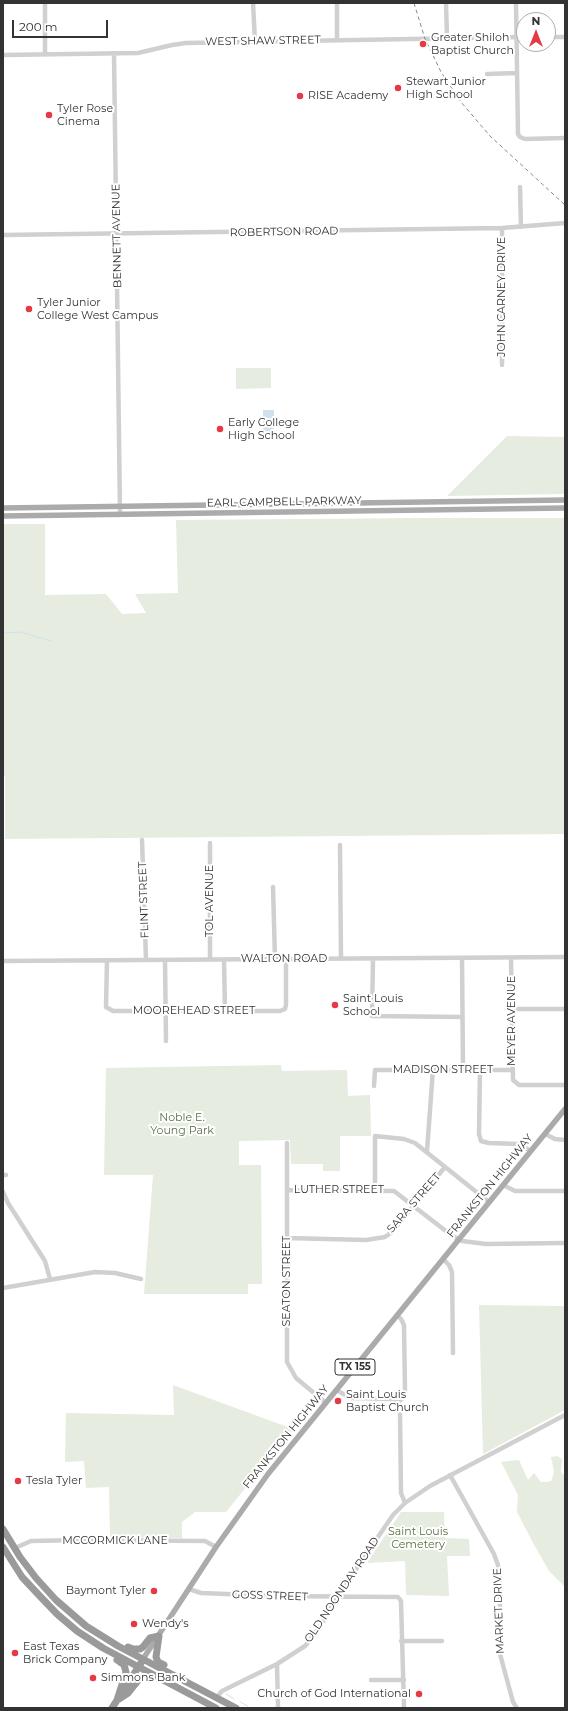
<!DOCTYPE html>
<html>
<head>
<meta charset="utf-8">
<style>
  body { margin:0 }
  #map { position:relative; width:568px; height:1711px; overflow:hidden; background:#fff; font-family:Montserrat,sans-serif }
  canvas { display:block }
  .frame { position:absolute; inset:0; border:4px solid #333; pointer-events:none }
  .north { position:absolute; left:516px; top:12px; width:40px; height:40px; box-sizing:border-box; background:#fff; border:1px solid #adadad; border-radius:50%; rotate:0deg; font-size:11px; font-weight:700; line-height:16px; text-align:center; color:#333 }
  .north::after { content:''; display:block; margin:auto; width:14px; height:18px; background:#e63946; clip-path:polygon(50% 0,100% 100%,50% 72%,0 100%) }
  .scale { position:absolute; left:12px; top:20px; width:96px; height:18px; box-sizing:border-box; border:2px solid #333; border-top:0; padding-left:5px; font-size:12px; line-height:14px; white-space:nowrap; color:#333; -webkit-text-stroke:3px #fff; paint-order:stroke }
</style>
</head>
<body>
<div id="map">
<canvas width="568" height="1711"></canvas>
<div class="frame"></div>
<div class="north">N</div>
<div class="scale">200 m</div>
</div>
<script>
const c = document.querySelector('canvas').getContext('2d');
c.lineJoin = 'round';
function fill(path, color) {
  c.fillStyle = color;
  c.fill(path, 'evenodd');
}
function shape(rows) {
  const path = new Path2D();
  for (const r of rows) {
    path.moveTo(r[0], r[1]);
    for (let i = 2; i < r.length; i += 2) path.lineTo(r[i], r[i + 1]);
  }
  return path;
}
function strokePath(path, color, width, dash) {
  c.strokeStyle = color;
  c.lineWidth = width;
  c.lineCap = dash ? 'butt' : 'round';
  c.setLineDash(dash || []);
  c.stroke(path);
}
function label(font, color, halo, rows, align = 'center') {
  c.font = font + ' Montserrat,sans-serif';
  c.lineWidth = 4;
  c.setLineDash([]);
  c.textBaseline = 'middle';
  c.strokeStyle = halo;
  c.fillStyle = color;
  for (const [text, x, y, turn = 0] of rows) {
    c.save();
    c.translate(x, y);
    c.rotate((+turn || 0) * Math.PI / 180);
    c.textAlign = isNaN(turn) ? turn : align;
    if (halo) c.strokeText(text, 0, 0);
    c.fillText(text, 0, 0);
    c.restore();
  }
}
fill(shape([
  [236,368,271,368,271,388,236,389],
  [507,436,565,437,565,494,447,496],
  [425,518,565,518,565,834,5,839,5,776,3,775,3,524,45,524,45,595,106,594,122,614,146,613,135,594,178,593,176,520],
  [281,1065,282,1071,347,1070,348,1096,370,1095,371,1136,340,1136,340,1171,323,1171,323,1164,291,1164,290,1140,239,1141,239,1165,261,1165,262,1284,248,1284,248,1294,144,1294,153,1175,104,1175,106,1068],
  [479,1305,565,1306,565,1410,483,1454],
  [173,1385,293,1429,226,1512,195,1512,182,1522,182,1538,110,1537,109,1487,86,1488,84,1461,65,1462,66,1413,174,1415],
  [557,1456,562,1459,561,1472,565,1476,565,1587,549,1571,532,1541,517,1512,518,1495,501,1462,519,1460,528,1480,534,1473,541,1482,546,1482,551,1481,554,1472,551,1457],
  [401,1512,444,1512,445,1538,469,1539,470,1556,447,1556,449,1596,406,1595,405,1561,367,1563]
]), '#e6ecdf');
fill(shape([
  [263,410,274,410,274,433,263,434]
]), '#cfe2ee');
strokePath(shape([
  [3,633,20,632,51,641],
  [226,1694,234,1699],
  [240,1702,248,1706]
]), '#cfe2ee', 1);
strokePath(shape([
  [45,3,45,54],
  [253,3,255,42],
  [337,3,337,40],
  [446,3,447,38],
  [516,3,518,134,520,137,525,139,565,138],
  [548,37,565,37],
  [114,53,120,514],
  [3,55,138,53,172,45,186,43,524,37],
  [487,74,517,73],
  [520,187,521,227],
  [502,228,502,365],
  [3,235,502,228,565,223],
  [142,840,146,960],
  [340,845,341,959],
  [273,887,275,959],
  [462,958,463,1070],
  [511,958,513,1080,519,1085,565,1085],
  [373,959,372,1016,462,1017],
  [107,960,106,1007,113,1011,280,1011,285,1009,286,1005,286,959],
  [165,960,166,1041],
  [210,960,210,843],
  [224,960,225,1011],
  [3,961,565,957],
  [512,1009,565,1009],
  [480,1070,479,1134,481,1141,489,1143,518,1144,531,1151],
  [374,1086,375,1070,512,1070],
  [545,1134,555,1139,565,1140],
  [287,1143,287,1362,296,1378,326,1403],
  [427,1151,433,1069],
  [3,1175,6,1175],
  [503,1185,515,1191,565,1191],
  [288,1190,394,1191,451,1235,462,1241,486,1244,565,1243],
  [375,1190,375,1136,404,1139,415,1143,489,1202],
  [3,1192,8,1203,45,1261,50,1279],
  [287,1238,366,1240,385,1237,392,1232,445,1167],
  [443,1259,449,1265,452,1272,453,1353],
  [3,1288,95,1272,115,1273,141,1279],
  [397,1315,401,1319,404,1325,405,1391,405,1396,398,1402],
  [336,1390,351,1398,393,1399,398,1402],
  [398,1402,400,1410,401,1493,405,1503],
  [450,1475,494,1554,498,1565,500,1584,500,1654,513,1702,517,1708],
  [15,1548,31,1541,81,1540,205,1541,216,1547],
  [189,1589,201,1593,276,1596,398,1597,401,1601,404,1708],
  [401,1641,442,1641],
  [277,1664,278,1708],
  [371,1680,404,1680],
  [216,1698,222,1691,277,1664,305,1646,319,1628,337,1597,393,1515,405,1503,430,1486,565,1415]
]), '#d0d0d0', 4.5);
strokePath(shape([
  [3,508,565,500],
  [3,516,565,508],
  [143,1659,216,1547,268,1474,565,1109]
]), '#ababab', 5.5);
strokePath(shape([
  [3,1529,20,1557,36,1578,56,1600,86,1626,118,1646,236,1708],
  [3,1547,22,1577,36,1592,57,1614,77,1631,103,1648,216,1708],
  [128,1647,133,1649,140,1649,143,1647,150,1638,159,1636,156,1657,158,1662,164,1665],
  [119,1699,128,1693,140,1678,145,1676,154,1676],
  [117,1700,126,1672,124,1665,117,1660],
  [112,1708,141,1663]
]), '#9a9a9a', 7);
strokePath(shape([
  [414,3,425,39,432,53,441,72,461,102,490,136,565,205]
]), '#888', 1, [4, 3]);
for (const [x, y, r, color] of [
  [423,44,4,"#e63946"],
  [398,88,4,"#e63946"],
  [300,96,4,"#e63946"],
  [49,115,4,"#e63946"],
  [29,309,4,"#e63946"],
  [220,429,4,"#e63946"],
  [335,1005,4,"#e63946"],
  [338,1401,4,"#e63946"],
  [18,1481,4,"#e63946"],
  [154,1591,4,"#e63946"],
  [134,1624,4,"#e63946"],
  [15,1653,4,"#e63946"],
  [93,1678,4,"#e63946"],
  [419,1694,4,"#e63946"]
]) {
  const dot = new Path2D();
  dot.arc(x, y, r, 0, 2 * Math.PI);
  c.fillStyle = color;
  c.fill(dot);
  strokePath(dot, '#fff', 1.5);
}
for (const [x, y, w] of [
  [355,1367,40]
]) {
  const box = new Path2D();
  box.roundRect(x - w / 2, y - 8, w, 16, 3);
  c.fillStyle = '#fff';
  c.fill(box);
  strokePath(box, '#333', 1);
}
label('bold 10px', '#333', null, [
  ["TX 155",355,1367]
]);
label('11px', '#333', '#fff', [
  ["Greater Shiloh",431,38],
  ["Baptist Church",431,51],
  ["Stewart Junior",406,82],
  ["High School",406,95],
  ["RISE Academy",308,96],
  ["Tyler Rose",57,109],
  ["Cinema",57,122],
  ["Tyler Junior",37,303],
  ["College West Campus",37,316],
  ["Early College",228,423],
  ["High School",228,436],
  ["Saint Louis",343,999],
  ["School",343,1012],
  ["Saint Louis",346,1395],
  ["Baptist Church",346,1408],
  ["Tesla Tyler",26,1481],
  ["Baymont Tyler",146,1591,"right"],
  ["Wendy's",142,1624],
  ["East Texas",23,1647],
  ["Brick Company",23,1660],
  ["Simmons Bank",101,1678],
  ["Church of God International",411,1694,"right"]
], 'left');
label('11px', '#333', '#fff', [
  ["WEST SHAW STREET",263,41,-1],
  ["ROBERTSON ROAD",284,232,-1],
  ["BENNETT AVENUE",117,236,-91],
  ["JOHN CARNEY DRIVE",502,297,-90],
  ["EARL CAMPBELL PARKWAY",284,502,-1],
  ["FLINT STREET",144,900,-92],
  ["TOL AVENUE",210,901,-90],
  ["WALTON ROAD",284,959],
  ["MOOREHEAD STREET",194,1011],
  ["MEYER AVENUE",512,1021,-90],
  ["MADISON STREET",443,1070],
  ["FRANKSTON HIGHWAY",490,1186,-51],
  ["LUTHER STREET",339,1190],
  ["SARA STREET",414,1203,-49],
  ["SEATON STREET",287,1281,-90],
  ["FRANKSTON HIGHWAY",286,1437,-51],
  ["MCCORMICK LANE",115,1541],
  ["OLD NOONDAY ROAD",342,1590,-56],
  ["GOSS STREET",270,1596,2],
  ["MARKET DRIVE",499,1611,-92]
]);
label('11px', '#56703f', '#fff', [
  ["Noble E.",182,1118],
  ["Young Park",182,1131],
  ["Saint Louis",418,1532],
  ["Cemetery",418,1545]
]);
</script>
</body>
</html>
